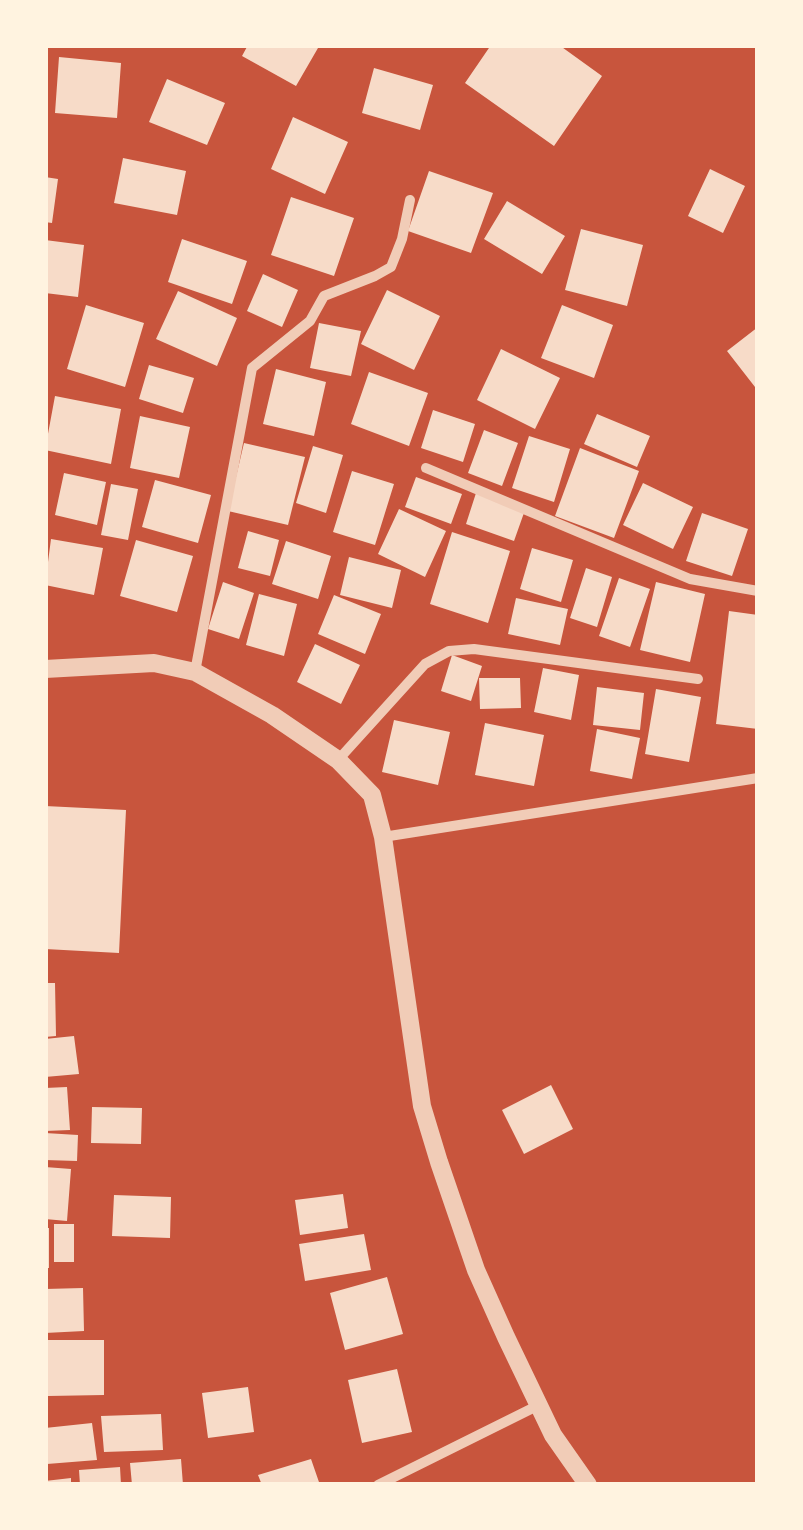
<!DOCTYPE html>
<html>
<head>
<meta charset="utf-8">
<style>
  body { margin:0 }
  #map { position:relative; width:803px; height:1530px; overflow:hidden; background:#c8553d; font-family:Barlow,sans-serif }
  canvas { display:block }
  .frame { position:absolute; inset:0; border:48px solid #fff3e0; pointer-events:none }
</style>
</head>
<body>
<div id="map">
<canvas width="803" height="1530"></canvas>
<div class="frame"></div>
</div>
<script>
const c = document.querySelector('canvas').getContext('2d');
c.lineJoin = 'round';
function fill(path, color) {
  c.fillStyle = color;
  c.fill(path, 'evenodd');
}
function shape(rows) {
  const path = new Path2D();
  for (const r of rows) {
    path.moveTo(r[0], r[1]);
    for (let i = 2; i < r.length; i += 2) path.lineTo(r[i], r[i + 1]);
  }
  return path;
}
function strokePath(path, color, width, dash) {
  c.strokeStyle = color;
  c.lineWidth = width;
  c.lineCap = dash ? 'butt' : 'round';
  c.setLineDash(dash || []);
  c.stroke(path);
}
fill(shape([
  [248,45,313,45,318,48,296,86,242,56],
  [491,45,559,45,602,76,554,146,465,83],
  [59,57,121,63,117,118,55,113],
  [374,68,433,85,420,130,362,113],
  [167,79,225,103,207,145,149,122],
  [293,117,348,142,325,194,271,169],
  [123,158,186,171,177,215,114,203],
  [710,169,745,186,723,233,688,216],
  [429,171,493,193,471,253,408,231],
  [45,177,58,179,52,223,45,222],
  [291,197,354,218,334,276,271,255],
  [507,201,565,236,542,274,484,239],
  [581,229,643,245,627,306,565,290],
  [182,239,247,261,232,304,168,282],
  [45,240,84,245,78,297,45,293],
  [263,274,298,290,282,327,247,311],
  [387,290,440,316,414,370,361,344],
  [178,291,237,318,217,366,156,339],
  [86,305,144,323,125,387,67,369],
  [562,305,613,325,594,378,541,358],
  [319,323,361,331,351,376,310,368],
  [758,327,758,386,755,387,727,351],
  [501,349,560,378,535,429,477,400],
  [149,365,194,378,183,413,139,399],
  [276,369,326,382,314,436,263,424],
  [369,372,428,393,409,446,351,424],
  [55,396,121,409,111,464,45,450],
  [433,410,475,424,463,462,421,448],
  [597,414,650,436,637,467,584,444],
  [140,416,190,427,179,478,130,468],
  [484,430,518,443,502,486,468,473],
  [529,436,570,449,554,502,512,488],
  [244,443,305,457,288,525,228,511],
  [313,446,343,455,326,513,296,503],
  [580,448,639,471,614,538,555,516],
  [352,471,394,484,375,545,333,532],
  [64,473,106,482,97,525,55,515],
  [416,477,462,494,451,524,405,507],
  [155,480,211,495,198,543,142,527],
  [643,483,693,507,673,549,623,525],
  [111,484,138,489,128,540,101,535],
  [476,493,525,510,514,541,466,524],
  [399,509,446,531,425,577,378,554],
  [702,513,748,529,732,576,686,561],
  [248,531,279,540,270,576,238,568],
  [452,532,510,551,488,623,430,604],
  [51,539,103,548,94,595,45,585],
  [136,540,193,556,177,612,120,596],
  [286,541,331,556,318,599,272,584],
  [532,548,573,560,561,602,520,589],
  [349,557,401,570,392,608,340,595],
  [586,568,612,577,597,627,570,618],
  [619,578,650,589,630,647,599,636],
  [223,582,254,593,239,639,208,629],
  [656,582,705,594,690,662,640,650],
  [259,594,297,604,284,656,246,645],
  [334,595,381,614,365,654,318,634],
  [516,598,568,609,560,645,508,634],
  [729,611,758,615,758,729,716,724],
  [315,644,360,665,341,704,297,682],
  [452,655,482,666,471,701,441,691],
  [543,668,579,675,571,720,534,712],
  [479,678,520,678,521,708,480,709],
  [597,687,644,693,640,730,593,725],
  [656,689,701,697,689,762,645,754],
  [394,720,450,732,438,785,382,772],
  [485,723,544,735,534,786,475,775],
  [597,729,640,738,632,779,590,771],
  [45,806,126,810,119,953,45,949],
  [45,983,55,983,56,1036,45,1037],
  [74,1036,79,1074,45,1077,45,1039],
  [551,1085,573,1129,524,1154,502,1110],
  [67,1087,70,1130,45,1131,45,1088],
  [92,1107,142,1108,141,1144,91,1143],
  [45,1133,78,1135,77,1161,45,1160],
  [45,1167,71,1169,67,1221,45,1219],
  [343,1194,348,1228,300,1235,295,1200],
  [114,1195,171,1197,170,1238,112,1236],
  [54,1224,74,1224,74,1262,54,1262],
  [45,1228,49,1228,49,1268,45,1268],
  [364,1234,371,1270,305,1281,299,1244],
  [387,1277,403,1334,345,1350,330,1293],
  [83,1288,84,1331,45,1333,45,1289],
  [47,1340,104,1340,104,1395,48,1396],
  [397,1369,412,1432,362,1443,348,1380],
  [248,1387,254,1432,208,1438,202,1393],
  [161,1414,163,1450,104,1452,101,1416],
  [92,1423,97,1460,47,1464,45,1428],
  [181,1459,183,1485,132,1485,130,1463],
  [311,1459,320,1485,262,1485,258,1475],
  [120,1467,121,1485,80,1485,79,1470],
  [71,1478,71,1485,45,1485,45,1481]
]), '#f7dbc8');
strokePath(shape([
  [426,468,690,579,758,591],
  [195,672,252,368,310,321,324,296,375,276,391,267,402,239,410,200],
  [338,760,425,664,449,651,474,649,698,679],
  [383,837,758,778],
  [378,1485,539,1405]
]), '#f1ccb7', 10);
strokePath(shape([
  [45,669,154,663,195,672,272,715,338,760,372,795,383,837,422,1106,439,1162,476,1270,506,1337,553,1435,588,1485]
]), '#f1ccb7', 18);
</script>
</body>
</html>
